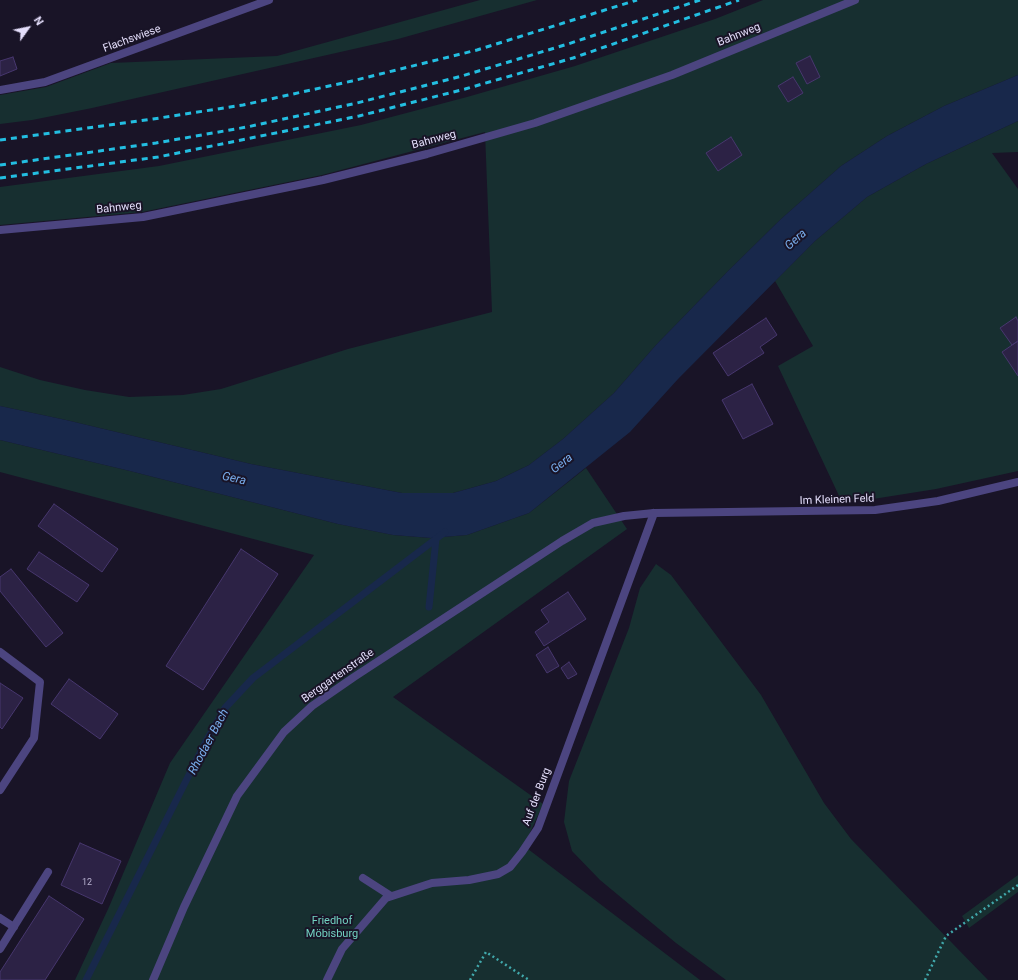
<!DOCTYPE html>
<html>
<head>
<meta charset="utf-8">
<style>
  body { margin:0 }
  #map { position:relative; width:1018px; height:980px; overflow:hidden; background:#191427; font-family:Roboto,sans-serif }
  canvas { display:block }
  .north { position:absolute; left:8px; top:8px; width:40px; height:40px; -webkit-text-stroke:3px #191427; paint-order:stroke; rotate:57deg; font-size:11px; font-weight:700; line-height:16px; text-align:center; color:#e4defb }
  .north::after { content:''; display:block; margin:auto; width:14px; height:18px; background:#e4defb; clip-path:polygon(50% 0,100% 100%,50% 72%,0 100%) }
</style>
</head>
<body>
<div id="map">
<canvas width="1018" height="980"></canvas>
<div class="north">N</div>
</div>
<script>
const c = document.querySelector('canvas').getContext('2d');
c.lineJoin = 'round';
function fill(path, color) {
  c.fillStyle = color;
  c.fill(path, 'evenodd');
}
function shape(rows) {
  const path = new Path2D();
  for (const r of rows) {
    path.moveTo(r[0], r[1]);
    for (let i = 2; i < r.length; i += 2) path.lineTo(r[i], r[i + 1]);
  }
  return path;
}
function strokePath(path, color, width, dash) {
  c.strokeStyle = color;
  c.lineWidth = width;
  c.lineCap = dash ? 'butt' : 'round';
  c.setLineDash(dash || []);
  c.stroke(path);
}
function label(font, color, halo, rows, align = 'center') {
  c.font = font + ' Roboto,sans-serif';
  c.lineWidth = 4;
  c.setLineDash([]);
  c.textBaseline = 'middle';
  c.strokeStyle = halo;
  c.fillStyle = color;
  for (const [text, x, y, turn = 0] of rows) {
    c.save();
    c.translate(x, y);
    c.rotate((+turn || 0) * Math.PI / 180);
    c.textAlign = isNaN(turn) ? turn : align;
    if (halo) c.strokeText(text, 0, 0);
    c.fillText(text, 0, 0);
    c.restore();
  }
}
fill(shape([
  [480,0,537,0,398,39,92,108,32,120,0,124,0,95,46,87,111,63,277,56],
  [763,0,1018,0,1018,75,944,106,887,136,841,166,781,219,729,270,656,345,614,393,563,439,529,465,496,481,453,493,402,493,251,464,66,420,0,406,0,367,40,380,85,390,129,397,183,395,221,389,348,349,492,312,485,132,322,175,142,212,0,225,0,187,159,166,361,125,467,97,575,66,715,19],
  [1018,121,1018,152,992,153,1018,189,1018,471,936,489,873,499,841,500,778,366,813,346,775,281,815,241,867,197,926,164],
  [0,440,130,471,338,524,393,535,431,538,467,535,529,513,586,468,627,529,393,697,543,804,524,846,700,980,75,980,109,907,170,763,314,555,0,472],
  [656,564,671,575,761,695,824,803,851,839,988,980,726,980,676,943,600,880,572,851,564,822,569,781,629,628,640,588],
  [1018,875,1018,892,969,928,962,916]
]), '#172f30');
fill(shape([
  [1018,75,1018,121,926,164,867,197,815,241,678,379,630,432,529,513,467,535,431,538,393,535,338,524,130,471,0,440,0,406,66,420,251,464,402,493,453,493,496,481,529,465,563,439,614,393,656,345,729,270,781,219,841,166,887,136,944,106]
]), '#18284b');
strokePath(shape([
  [429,607,436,539],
  [86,980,205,743,225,708,253,678,445,532]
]), '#18284b', 7);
const building = shape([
  [810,56,820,77,807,84,796,63,810,56],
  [13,57,17,69,0,76,0,61,13,57],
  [793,77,803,93,788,102,778,86,793,77],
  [731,137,742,155,718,171,706,153,731,137],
  [1016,317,1018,321,1018,341,1012,345,1000,328,1016,317],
  [766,318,777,335,760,347,764,353,728,376,713,353,766,318],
  [1018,341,1018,376,1002,352,1018,341],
  [752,384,773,424,743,439,722,400,752,384],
  [54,504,118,549,102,572,38,526,54,504],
  [241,549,278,574,203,690,166,666,241,549],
  [39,552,89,585,77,602,27,569,39,552],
  [11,569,63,633,46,647,0,591,0,577,11,569],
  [568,592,586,619,544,646,535,632,549,622,541,610,568,592],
  [548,647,559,666,547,673,536,655,548,647],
  [569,662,577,674,568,679,561,668,569,662],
  [69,679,118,714,100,739,51,704,69,679],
  [0,683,23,698,2,729,0,727,0,683],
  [80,843,121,861,102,904,61,885,80,843],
  [49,896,84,919,45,980,0,980,0,972,49,896]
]);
fill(building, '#2c2245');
strokePath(building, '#47376e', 1);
strokePath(shape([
  [470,980,486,952,529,980],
  [925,980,946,936,1018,885]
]), '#41a9ac', 2.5, [2, 3]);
strokePath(shape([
  [0,90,45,82,269,0],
  [363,878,391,896],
  [0,918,14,927],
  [0,949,48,872],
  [327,980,342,949,386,898,432,883,469,880,498,874,510,867,522,852,538,828,654,513]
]), '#4c4580', 8);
strokePath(shape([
  [0,230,143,217,323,180,427,154,535,123,672,75,855,0],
  [0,652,40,682,34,738,0,790],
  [153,980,184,907,237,796,284,732,312,706,354,677,562,541,593,523,624,516,654,513,875,510,938,501,1018,482]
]), '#4c4580', 8);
strokePath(shape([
  [0,140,153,119,243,105,352,81,477,50,637,0],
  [0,165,156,143,247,127,357,103,462,76,568,44,700,0],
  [0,178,158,157,359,116,465,89,573,58,739,0]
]), '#23bee1', 3, [6, 5]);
label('9px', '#b6afce', null, [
  ["12",87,883]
]);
label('11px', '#e4defb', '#191427', [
  ["Bahnweg",739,35,-22],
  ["Flachswiese",132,39,-20],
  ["Bahnweg",434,140,-15],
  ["Bahnweg",119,208,-6],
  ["Im Kleinen Feld",837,500,-2],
  ["Berggartenstraße",338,676,-35],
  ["Auf der Burg",537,797,-69]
]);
label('11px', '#72d2c2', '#191427', [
  ["Friedhof",332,921],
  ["Möbisburg",332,934]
]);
label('italic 12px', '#79aeed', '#191427', [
  ["Gera",796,240,-42],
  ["Gera",562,464,-38],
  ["Gera",234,479,12],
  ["Rhodaer Bach",209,742,-62]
]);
</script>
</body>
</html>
